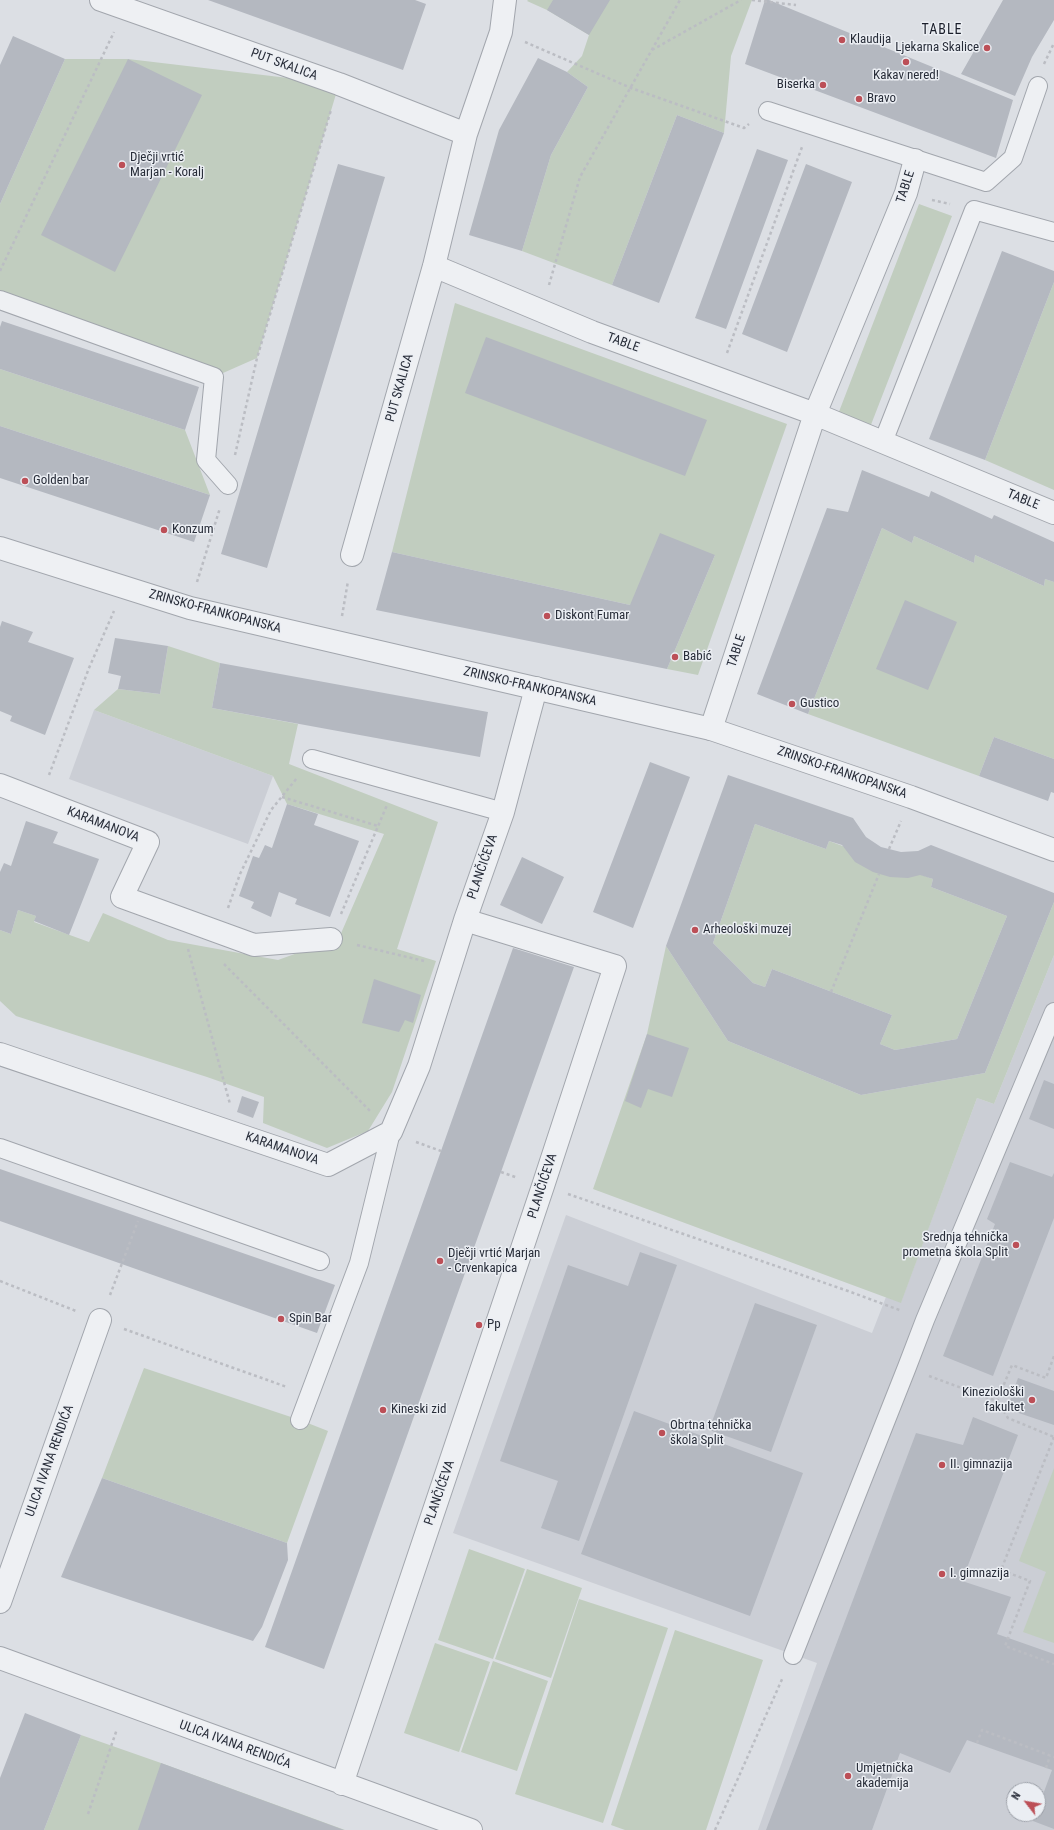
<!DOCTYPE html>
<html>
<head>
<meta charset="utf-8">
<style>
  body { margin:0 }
  #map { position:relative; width:1054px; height:1830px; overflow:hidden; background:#dcdfe4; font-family:"Roboto Condensed",sans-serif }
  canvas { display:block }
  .north { position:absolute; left:1006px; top:1782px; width:40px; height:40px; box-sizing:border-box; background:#ebeef3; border:1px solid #9da1a9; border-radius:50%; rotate:301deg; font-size:11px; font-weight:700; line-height:16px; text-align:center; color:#282d39 }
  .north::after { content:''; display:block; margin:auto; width:14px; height:18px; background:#bc4f57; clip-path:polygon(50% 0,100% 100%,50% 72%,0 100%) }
</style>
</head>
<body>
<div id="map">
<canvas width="1054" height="1830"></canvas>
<div class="north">N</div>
</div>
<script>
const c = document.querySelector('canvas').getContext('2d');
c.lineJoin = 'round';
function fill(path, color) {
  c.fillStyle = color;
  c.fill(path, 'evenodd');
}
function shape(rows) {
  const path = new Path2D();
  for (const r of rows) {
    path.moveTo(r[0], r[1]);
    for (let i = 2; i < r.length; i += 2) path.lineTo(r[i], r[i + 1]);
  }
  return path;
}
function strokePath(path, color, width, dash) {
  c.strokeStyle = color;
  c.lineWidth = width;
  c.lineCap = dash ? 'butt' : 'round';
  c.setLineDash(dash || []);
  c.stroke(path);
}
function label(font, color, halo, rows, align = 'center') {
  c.font = font + ' "Roboto Condensed",sans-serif';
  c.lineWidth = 3;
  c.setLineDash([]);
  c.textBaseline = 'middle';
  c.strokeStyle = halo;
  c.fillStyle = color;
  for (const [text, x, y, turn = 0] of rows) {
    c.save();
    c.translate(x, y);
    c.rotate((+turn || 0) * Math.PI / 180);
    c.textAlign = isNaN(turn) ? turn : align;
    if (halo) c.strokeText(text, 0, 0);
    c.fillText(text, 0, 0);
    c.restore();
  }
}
fill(shape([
  [94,710,273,776,248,844,69,779],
  [1054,955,1054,1830,758,1830,817,1663,453,1533,566,1215,872,1333,886,1297,901,1302,977,1098,994,1104],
  [1014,1790,1038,1790,1038,1814,1014,1814]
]), '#cbced5');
fill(shape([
  [528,0,752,0,731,56,724,133,677,115,612,285,522,251,551,155,588,87,567,72,582,56,589,35,547,10,527,1],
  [65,59,128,59,339,84,257,358,214,377,0,300,0,204],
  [919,204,952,216,867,435,835,422],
  [1054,282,1054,490,985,460],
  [455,303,787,424,698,675,667,669,715,555,630,605,392,552],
  [0,369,185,430,210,495,0,426],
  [882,528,912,543,914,536,974,563,975,555,1044,586,1045,579,1054,582,1054,759,994,737,979,776,808,714],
  [168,646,220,663,212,708,298,724,289,764,438,822,397,949,436,961,392,1092,368,1131,327,1148,263,1123,264,1097,207,1077,16,1016,0,1001,0,930,11,934,18,910,36,916,34,922,89,942,103,913,168,940,278,960,339,938,384,834,287,804,273,776,94,710,118,689,160,694],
  [755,824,826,849,829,841,933,879,931,887,1007,916,957,1039,895,1050,880,1044,892,1015,772,969,765,987,753,983,713,943],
  [1054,902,1054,955,994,1104,977,1098,901,1303,593,1189,647,1034,666,946,728,1041,861,1095,985,1073],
  [144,1368,300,1420,328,1431,287,1543,102,1478],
  [1054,1468,1054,1643,1023,1632,1046,1572,1019,1561],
  [469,1549,525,1569,493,1659,438,1640],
  [527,1569,582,1588,551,1678,495,1659],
  [579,1599,668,1628,603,1823,515,1794],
  [675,1630,763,1660,706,1830,625,1830,611,1825],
  [435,1643,490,1662,459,1752,404,1733],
  [493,1661,548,1681,517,1771,461,1752],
  [81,1735,161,1763,345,1830,44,1830]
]), '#c1cdbf');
fill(shape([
  [208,0,415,0,426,4,403,70],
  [553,0,610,0,589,35,547,10],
  [765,0,769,0,1013,100,996,158,745,64],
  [1003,0,1054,0,1054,20,1032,57,1015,96,961,74],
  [13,36,65,59,0,204,0,65],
  [538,58,567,72,588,87,551,155,522,251,469,235,499,130],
  [128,59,202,95,115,272,41,235],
  [677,115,724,133,659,303,612,285],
  [757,149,788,160,726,329,695,318],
  [338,164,385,177,267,568,221,554],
  [806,164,852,182,787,352,742,334],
  [1002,251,1054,271,1054,282,985,460,929,439],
  [2,321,199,387,185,430,0,369,0,327],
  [486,337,707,420,685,476,465,393],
  [0,426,210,495,194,542,0,478],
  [862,470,929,497,931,491,992,519,994,515,1054,542,1054,582,1045,579,1044,586,975,555,974,563,914,536,912,543,882,528,808,714,757,694,827,508,848,512],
  [660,533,715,555,667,669,376,610,392,552,630,605],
  [905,600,957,622,928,690,876,669],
  [2,621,33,632,28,642,74,658,45,735,10,721,12,716,0,711,0,627],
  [115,638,168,646,160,694,118,689,121,676,108,673],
  [220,663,488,712,480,757,212,708],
  [994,737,1054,759,1054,793,1051,792,1048,801,979,776],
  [650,762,690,777,633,928,593,912],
  [728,775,853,818,866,837,881,847,901,852,918,851,931,845,1054,893,1054,902,985,1073,861,1095,728,1041,666,946],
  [755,824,826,849,829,841,842,845,855,862,873,872,890,877,908,878,920,875,933,879,931,887,1007,916,957,1039,895,1050,880,1044,892,1015,772,969,765,987,753,983,713,943],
  [287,804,318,814,314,825,359,841,330,917,295,904,297,899,279,892,271,917,251,908,254,902,239,896,253,856,259,858,265,845,272,848],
  [26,821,58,832,53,843,99,859,69,935,34,921,36,916,18,910,11,934,0,930,0,872,4,863,11,866],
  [522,857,564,877,542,924,500,905],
  [513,948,574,967,324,1669,265,1647],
  [374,979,421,995,413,1023,405,1020,399,1032,362,1023],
  [647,1034,689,1048,672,1097,648,1089,641,1108,625,1101],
  [1044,1080,1054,1084,1054,1129,1029,1119],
  [242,1096,259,1102,253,1118,237,1112],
  [1010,1162,1052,1177,1054,1173,1054,1218,993,1376,943,1356,995,1224,987,1219],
  [0,1169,335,1285,317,1333,0,1221],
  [640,1252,677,1265,579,1541,541,1528,558,1481,500,1461,568,1265,628,1286],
  [755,1303,817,1325,771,1452,709,1430],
  [1018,1378,1054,1391,1054,1425,1007,1409],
  [634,1411,803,1473,750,1616,581,1554],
  [973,1417,1018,1435,962,1581,1011,1597,997,1634,1054,1654,1054,1829,1033,1821,1036,1814,1038,1814,1038,1808,1052,1770,967,1740,950,1773,900,1753,872,1830,766,1830,916,1433,963,1445],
  [102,1478,287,1543,288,1560,262,1627,253,1641,61,1577],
  [25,1713,81,1735,44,1830,0,1830,0,1778],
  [161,1763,344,1830,138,1830]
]), '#b4b8c0');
const service = shape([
  [768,111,986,182,1013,158,1038,86],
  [0,300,214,377,206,460,228,485],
  [883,442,974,210,1054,232],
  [312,759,503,812],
  [0,1148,320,1261],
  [300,1420,359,1263,391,1132],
  [793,1655,907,1367,925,1320,1054,1012]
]);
const minor = shape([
  [101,0,339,84,466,134],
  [434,266,592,332,815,414,1054,513],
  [352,555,434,266,466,134,501,32,505,0],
  [711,729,815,414,906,193,915,160],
  [0,785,148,842,122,897,254,945,331,939],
  [0,1054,328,1165,391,1132,419,1066,465,920],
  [0,1602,100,1320],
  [0,1658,471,1830],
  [342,1784,543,1186,615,966,465,920,503,812,536,688]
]);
const tertiary = shape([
  [0,548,190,608,711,729,911,797,1054,850]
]);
strokePath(service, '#a2a6ad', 20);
strokePath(minor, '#a2a6ad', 24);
strokePath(tertiary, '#a2a6ad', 24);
strokePath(shape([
  [752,0,796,5],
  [525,42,631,88,744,128,749,124],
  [652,50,741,0],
  [1044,64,1054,43],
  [932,200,950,204],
  [0,271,114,32],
  [549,285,580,177,680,0],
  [727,353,802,147],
  [235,455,257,358,331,110],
  [197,582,220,508],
  [342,616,348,581],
  [49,775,89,668,114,611],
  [282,797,378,826],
  [889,849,901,821],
  [228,908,240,874,271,810,297,778],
  [341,914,387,805],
  [357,945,424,961],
  [188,949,230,1104],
  [224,964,371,1112],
  [831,992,879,874],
  [416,1142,441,1151],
  [501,1172,518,1178],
  [568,1194,848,1291,902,1311],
  [0,1281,76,1311],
  [110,1295,138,1221],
  [124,1329,287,1387],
  [929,1376,997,1401,1012,1365,1046,1378,1054,1356],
  [997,1401,1008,1418,1054,1437],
  [1054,1437,1001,1570,1030,1581,1005,1646,1054,1664],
  [977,1743,982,1730,1054,1757],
  [1046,1768,1050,1756],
  [88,1814,117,1729],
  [715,1830,783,1677]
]), '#bbbdc3', 2.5, [3, 3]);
strokePath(service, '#eef0f3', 18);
strokePath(minor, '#eef0f3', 22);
strokePath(tertiary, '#eef0f3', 22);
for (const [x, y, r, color] of [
  [842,40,4,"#bc4f57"],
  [987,48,4,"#bc4f57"],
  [906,62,4,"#bc4f57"],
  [823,85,4,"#bc4f57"],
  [859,99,4,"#bc4f57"],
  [122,165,4,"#bc4f57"],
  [25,481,4,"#bc4f57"],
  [164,530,4,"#bc4f57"],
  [547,616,4,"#bc4f57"],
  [675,657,4,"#bc4f57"],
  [792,704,4,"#bc4f57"],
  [695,930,4,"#bc4f57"],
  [1016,1245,4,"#bc4f57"],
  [440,1261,4,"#bc4f57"],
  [281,1319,4,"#bc4f57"],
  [479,1325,4,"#bc4f57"],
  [1032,1400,4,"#bc4f57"],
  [383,1410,4,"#bc4f57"],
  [662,1433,4,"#bc4f57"],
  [942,1465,4,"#bc4f57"],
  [942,1574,4,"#bc4f57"],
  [848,1776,4,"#bc4f57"]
]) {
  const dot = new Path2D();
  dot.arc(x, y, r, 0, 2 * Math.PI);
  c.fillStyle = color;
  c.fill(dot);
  strokePath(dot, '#ebeef3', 1.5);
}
label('13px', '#282d39', '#ebeef3', [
  ["Klaudija",850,40],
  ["Ljekarna Skalice",979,48,"right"],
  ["Kakav nered!",906,76,"center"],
  ["Biserka",815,85,"right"],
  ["Bravo",867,99],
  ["Dječji vrtić",130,158],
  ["Marjan - Koralj",130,173],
  ["Golden bar",33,481],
  ["Konzum",172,530],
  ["Diskont Fumar",555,616],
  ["Babić",683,657],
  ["Gustico",800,704],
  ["Arheološki muzej",703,930],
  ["Srednja tehnička",1008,1238,"right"],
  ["prometna škola Split",1008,1253,"right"],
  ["Dječji vrtić Marjan",448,1254],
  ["- Crvenkapica",448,1269],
  ["Spin Bar",289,1319],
  ["Pp",487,1325],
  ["Kineziološki",1024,1393,"right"],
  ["fakultet",1024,1408,"right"],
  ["Kineski zid",391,1410],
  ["Obrtna tehnička",670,1426],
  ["škola Split",670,1441],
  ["II. gimnazija",950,1465],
  ["I. gimnazija",950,1574],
  ["Umjetnička",856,1769],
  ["akademija",856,1784]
], 'left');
label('13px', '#282d39', '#ebeef3', [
  ["PUT SKALICA",284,65,20],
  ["TABLE",906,187,-72],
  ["TABLE",623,343,20],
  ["PUT SKALICA",400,388,-74],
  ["TABLE",1023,500,22],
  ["ZRINSKO-FRANKOPANSKA",215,612,15],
  ["TABLE",737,651,-72],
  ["ZRINSKO-FRANKOPANSKA",530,687,13],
  ["ZRINSKO-FRANKOPANSKA",842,773,19],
  ["KARAMANOVA",103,825,21],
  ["PLANČIĆEVA",483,867,-71],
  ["KARAMANOVA",282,1149,19],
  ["PLANČIĆEVA",543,1186,-72],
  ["ULICA IVANA RENDIĆA",50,1461,-70],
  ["PLANČIĆEVA",440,1493,-71],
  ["ULICA IVANA RENDIĆA",235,1745,20]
]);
c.letterSpacing = '1px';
label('14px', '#1a1e2a', '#ebeef3', [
  ["TABLE",942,30]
]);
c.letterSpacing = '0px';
</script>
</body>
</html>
